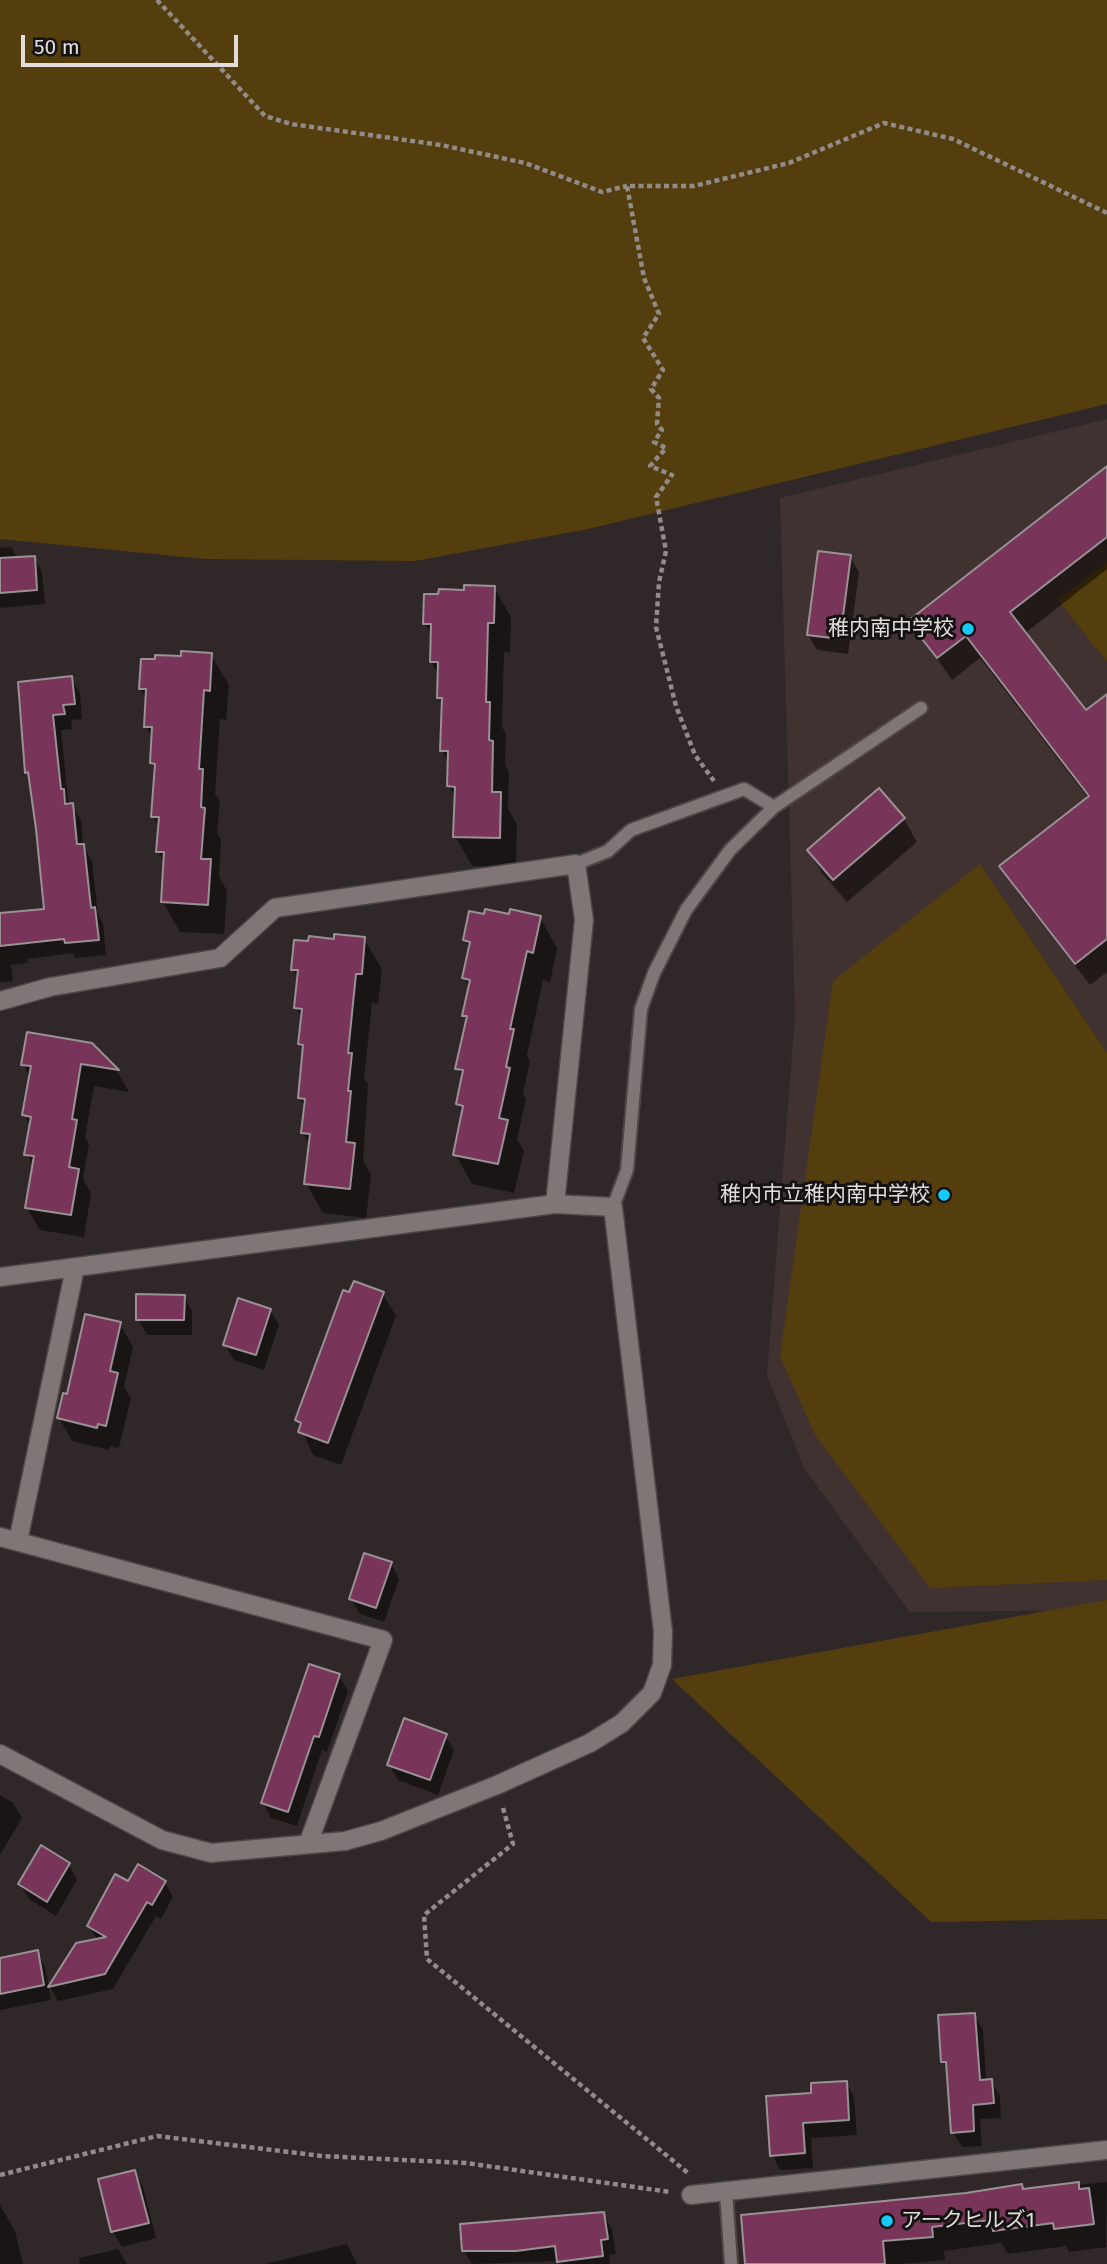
<!DOCTYPE html>
<html>
<head>
<meta charset="utf-8">
<style>
  body { margin:0 }
  #map { position:relative; width:1107px; height:2264px; overflow:hidden; background:#302828; font-family:"Fira Sans",sans-serif }
  canvas { display:block }
  .scale { position:absolute; left:21px; top:35px; width:217px; height:32px; box-sizing:border-box; border:4px solid #e2dddc; border-top:0; padding-left:9px; font-size:21px; line-height:24px; white-space:nowrap; color:#e2dddc; -webkit-text-stroke:5px #151212; paint-order:stroke }
</style>
</head>
<body>
<div id="map">
<canvas width="1107" height="2264"></canvas>
<div class="scale">50 m</div>
</div>
<script>
const c = document.querySelector('canvas').getContext('2d');
c.lineJoin = 'round';
function fill(path, color) {
  c.fillStyle = color;
  c.fill(path, 'evenodd');
}
function shape(rows) {
  const path = new Path2D();
  for (const r of rows) {
    path.moveTo(r[0], r[1]);
    for (let i = 2; i < r.length; i += 2) path.lineTo(r[i], r[i + 1]);
  }
  return path;
}
function strokePath(path, color, width, dash) {
  c.strokeStyle = color;
  c.lineWidth = width;
  c.lineCap = dash ? 'butt' : 'round';
  c.setLineDash(dash || []);
  c.stroke(path);
}
function label(font, color, halo, rows, align = 'center') {
  c.font = font + ' "Fira Sans","Noto Sans JP",sans-serif';
  c.lineWidth = 6;
  c.setLineDash([]);
  c.textBaseline = 'middle';
  c.strokeStyle = halo;
  c.fillStyle = color;
  for (const [text, x, y, turn = 0] of rows) {
    c.save();
    c.translate(x, y);
    c.rotate((+turn || 0) * Math.PI / 180);
    c.textAlign = isNaN(turn) ? turn : align;
    if (halo) c.strokeText(text, 0, 0);
    c.fillText(text, 0, 0);
    c.restore();
  }
}
fill(shape([
  [1107,419,1107,1610,910,1612,805,1470,767,1375,795,1016,780,498]
]), '#3f3230');
fill(shape([
  [0,0,1107,0,1107,404,588,529,415,561,205,559,0,539],
  [1107,562,1107,662,1058,600],
  [980,864,1107,1053,1107,1580,930,1588,815,1435,780,1356,833,981],
  [1107,1600,1107,1919,931,1922,672,1679]
]), '#543e0d');
fill(shape([
  [1107,468,1107,569,1024,634,1086,713,1107,697,1107,972,1090,985,1015,889,1002,866,1089,799,980,658,952,680,910,621],
  [11,547,18,559,34,557,42,572,45,604,0,608,0,548],
  [850,556,859,572,848,654,817,650,808,635],
  [494,587,511,617,510,652,504,652,502,727,506,734,505,765,509,772,508,809,517,824,516,867,472,866,455,836,456,799,449,786,449,764,442,751,443,706,439,698,439,675,431,662,432,636,425,623,465,592],
  [211,655,229,685,226,720,220,719,215,794,220,801,217,833,221,839,219,876,227,891,224,934,180,932,163,902,165,864,158,851,160,829,153,816,156,771,152,763,153,739,146,726,147,700,140,688,182,658],
  [71,678,80,693,82,719,71,720,72,729,61,730,68,800,81,820,83,845,92,861,98,915,103,924,106,955,75,958,73,953,27,959,28,963,11,965,13,981,0,982,0,915,46,910,30,778,27,772,20,684],
  [904,819,917,842,847,902,822,873,809,851],
  [511,917,540,918,557,948,550,982,543,980,527,1055,530,1061,523,1094,526,1099,517,1139,524,1151,514,1193,472,1184,455,1154,463,1114,458,1104,463,1078,457,1068,468,1021,464,1015,470,988,464,978,470,949,465,940],
  [364,939,382,969,378,1004,372,1003,364,1078,368,1084,363,1161,371,1175,366,1218,323,1213,306,1183,310,1145,303,1133,306,1109,299,1098,304,1052,300,1044,303,1020,296,1008,299,980,292,969,335,941],
  [91,1044,117,1071,129,1092,94,1086,85,1137,89,1144,83,1179,91,1193,84,1237,40,1230,27,1208,34,1167,26,1154,31,1127,24,1115,30,1078,23,1064],
  [383,1294,396,1316,341,1465,313,1455,297,1420],
  [184,1296,192,1311,192,1335,147,1335,138,1319],
  [270,1310,279,1325,264,1370,234,1360,225,1345],
  [120,1324,133,1347,124,1387,131,1398,119,1448,110,1446,109,1450,72,1441,59,1418,68,1396],
  [391,1563,399,1579,384,1622,360,1614,351,1599],
  [339,1676,348,1691,327,1752,322,1750,297,1826,271,1818,263,1803],
  [445,1735,454,1750,438,1795,398,1780,389,1765],
  [0,1795,13,1803,22,1818,0,1855],
  [69,1865,77,1880,56,1916,29,1899,20,1884],
  [165,1882,173,1897,161,1919,156,1916,113,1989,58,2001,50,1987,77,1945,98,1941,89,1926,128,1884],
  [37,1952,45,1967,51,2000,0,2010,0,1959],
  [974,2015,983,2030,986,2081,991,2081,1000,2096,1001,2118,980,2119,982,2146,962,2147,953,2132,948,2071,943,2061],
  [846,2082,854,2097,857,2135,811,2138,813,2168,780,2170,772,2155,813,2095],
  [135,2172,143,2187,156,2238,122,2247,113,2232,100,2180],
  [1107,2182,1106,2247,1069,2252,1066,2246,1008,2254,1001,2243,944,2251,945,2260,900,2264,747,2264,1024,2191],
  [0,2205,15,2231,23,2264,0,2264],
  [603,2214,612,2229,616,2254,609,2255,610,2264,560,2264,559,2261,472,2264,464,2251],
  [347,2244,357,2264,265,2264],
  [118,2249,127,2264,80,2264,79,2258]
]), '#0007');
const building = shape([
  [1107,466,1107,537,1010,612,1086,710,1107,694,1107,939,1075,964,999,866,1089,796,966,636,937,658,908,621,1107,466],
  [818,551,851,555,840,639,807,635,818,551],
  [35,556,37,590,0,593,0,558,35,556],
  [464,585,495,586,494,623,488,623,486,702,490,702,489,740,493,741,492,792,501,792,500,838,453,837,455,787,447,786,448,751,440,751,442,698,437,698,438,662,430,662,431,624,423,624,424,594,438,594,439,589,464,590,464,585],
  [181,651,212,653,210,691,204,690,199,769,203,769,201,807,205,808,201,859,211,859,208,905,161,902,164,852,156,852,159,817,151,817,155,764,150,763,152,727,144,727,146,689,139,689,141,659,155,659,155,655,181,656,181,651],
  [72,676,75,704,63,705,65,714,53,715,61,789,64,789,65,804,73,803,77,844,84,844,91,908,95,907,99,940,65,943,64,939,0,946,0,913,44,909,36,829,28,772,25,773,18,682,72,676],
  [879,788,905,818,833,880,807,850,879,788],
  [485,909,509,914,510,909,541,916,533,953,527,951,510,1029,514,1029,506,1067,510,1068,499,1118,508,1120,498,1164,453,1155,463,1106,456,1104,463,1070,455,1069,467,1016,462,1016,470,980,462,978,470,942,463,940,469,911,484,914,485,909],
  [334,934,365,937,362,974,356,974,348,1053,352,1053,348,1091,351,1091,346,1142,355,1143,350,1189,304,1184,310,1134,301,1133,305,1099,298,1098,303,1045,298,1044,302,1009,294,1008,298,970,291,970,294,940,308,941,309,936,334,939,334,934],
  [27,1032,92,1043,119,1070,81,1064,72,1119,77,1120,69,1167,79,1169,71,1215,25,1208,34,1156,24,1155,31,1117,22,1115,31,1066,21,1065,27,1032],
  [354,1281,384,1292,328,1443,298,1432,301,1423,295,1420,343,1290,349,1292,354,1281],
  [136,1294,185,1295,184,1320,136,1320,136,1294],
  [238,1298,271,1309,256,1355,223,1345,238,1298],
  [85,1314,121,1322,110,1371,118,1373,106,1426,98,1424,97,1428,57,1418,63,1393,67,1394,85,1314],
  [364,1553,392,1562,376,1608,349,1599,364,1553],
  [309,1664,340,1674,319,1737,314,1736,288,1812,261,1803,309,1664],
  [404,1718,447,1734,430,1780,387,1765,404,1718],
  [41,1845,70,1863,47,1902,18,1884,41,1845],
  [138,1864,166,1881,152,1905,147,1902,105,1974,48,1987,76,1943,106,1937,87,1926,115,1874,128,1881,138,1864],
  [38,1950,44,1985,0,1994,0,1958,38,1950],
  [975,2013,980,2080,992,2079,994,2103,973,2105,974,2131,951,2133,946,2062,941,2062,938,2015,975,2013],
  [847,2081,849,2120,803,2123,805,2153,770,2156,766,2096,811,2093,811,2083,847,2081],
  [135,2170,149,2223,111,2232,98,2179,135,2170],
  [1079,2182,1079,2189,1089,2188,1094,2224,1054,2229,1053,2223,993,2231,991,2220,932,2227,933,2237,883,2241,885,2264,745,2264,741,2215,966,2193,1022,2184,1023,2189,1079,2182],
  [604,2212,608,2239,601,2240,603,2256,557,2262,555,2246,516,2251,462,2251,460,2224,604,2212]
]);
fill(building, '#783559');
strokePath(building, '#999194', 2);
const lane = shape([
  [576,864,608,851,631,830,744,789,774,807],
  [613,1207,627,1170,641,1009,654,973,686,910,730,850,774,807,921,708],
  [726,2192,731,2264]
]);
const street = shape([
  [0,1001,50,987,220,958,275,908,576,864,584,920,555,1204],
  [0,1277,555,1204,613,1207,663,1632,662,1665,652,1693,622,1723,590,1743,497,1785,381,1831,345,1841,211,1853,162,1840,0,1754],
  [0,1537,383,1640,308,1844],
  [18,1541,75,1268],
  [691,2195,1107,2150]
]);
strokePath(lane, '#4d4645', 16);
strokePath(street, '#4d4645', 21);
strokePath(shape([
  [157,0,265,116,291,124,441,145,525,163,602,192,627,186],
  [714,781,695,755,676,706,656,627,659,582,666,551,656,497,672,475,650,466,666,448,654,442,662,430,657,424,659,398,651,389,663,370,643,338,659,314,644,278,627,186,694,186,789,163,884,123,953,139,1107,213],
  [503,1808,513,1844,424,1915,427,1959,688,2173],
  [0,2175,157,2136,322,2156,466,2163,670,2192]
]), '#918b8a', 4.5, [5, 3.5]);
strokePath(lane, '#7f7675', 12);
strokePath(street, '#7f7675', 18);
for (const [x, y, r, color] of [
  [968,629,7,"#13cafb"],
  [944,1195,7,"#13cafb"],
  [887,2221,7,"#13cafb"]
]) {
  const dot = new Path2D();
  dot.arc(x, y, r, 0, 2 * Math.PI);
  c.fillStyle = color;
  c.fill(dot);
  strokePath(dot, '#151212', 2.5);
}
label('21px', '#e2dddc', '#151212', [
  ["稚内南中学校",954,629],
  ["稚内市立稚内南中学校",930,1195],
  ["アークヒルズ1",901,2221,"left"]
], 'right');
</script>
</body>
</html>
